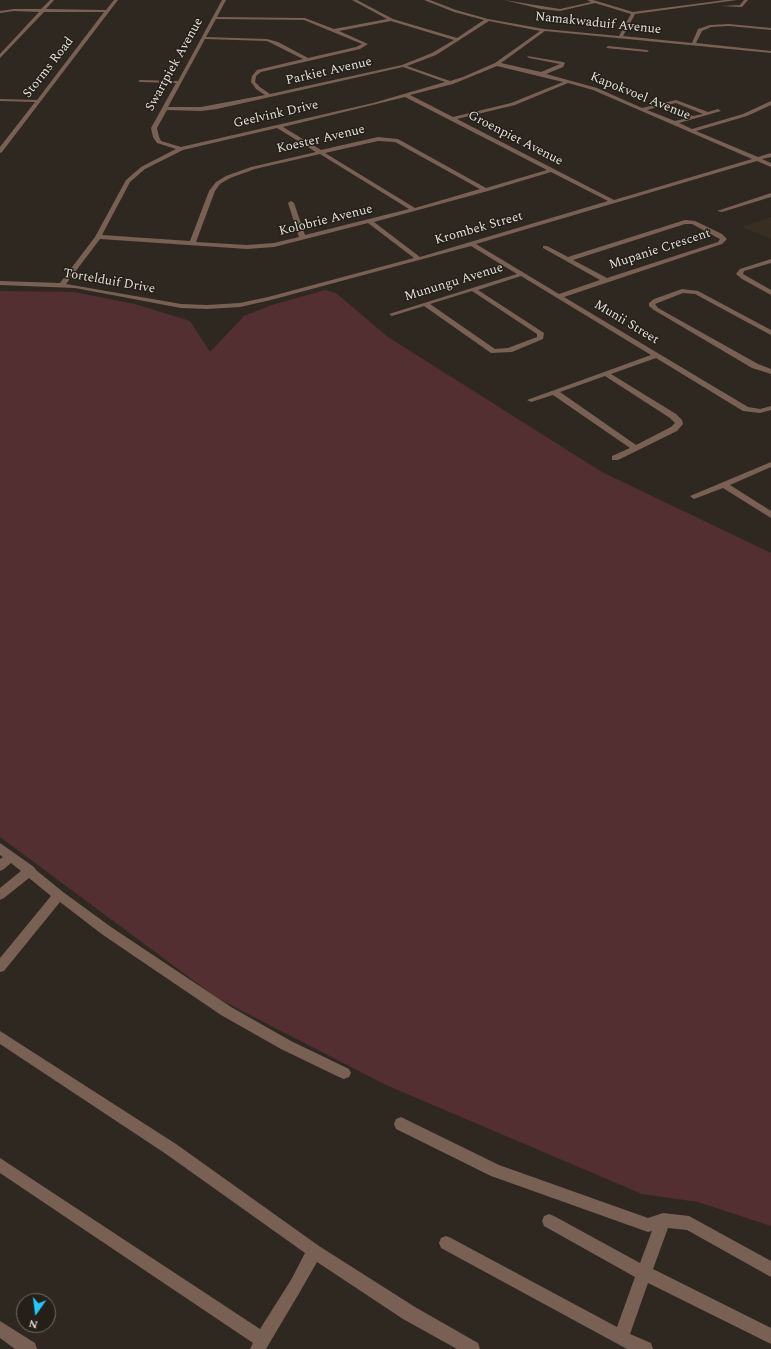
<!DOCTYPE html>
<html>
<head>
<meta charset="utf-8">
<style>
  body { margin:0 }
  #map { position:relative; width:771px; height:1349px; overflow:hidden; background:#2e2821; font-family:Spectral,serif }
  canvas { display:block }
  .north { position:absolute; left:16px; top:1293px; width:40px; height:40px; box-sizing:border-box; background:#241f17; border:1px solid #716c65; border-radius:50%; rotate:194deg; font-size:11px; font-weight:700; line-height:16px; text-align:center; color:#e4e0db }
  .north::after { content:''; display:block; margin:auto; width:14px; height:18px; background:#23c9fe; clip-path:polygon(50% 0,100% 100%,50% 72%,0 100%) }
</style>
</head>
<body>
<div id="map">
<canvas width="771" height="1349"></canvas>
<div class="north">N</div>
</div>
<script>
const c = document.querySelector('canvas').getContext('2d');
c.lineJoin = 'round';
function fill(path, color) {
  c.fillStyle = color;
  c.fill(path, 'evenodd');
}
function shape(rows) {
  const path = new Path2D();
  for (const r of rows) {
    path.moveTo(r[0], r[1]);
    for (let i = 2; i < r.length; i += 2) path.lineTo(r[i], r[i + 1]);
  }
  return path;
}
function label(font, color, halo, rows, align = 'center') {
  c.font = font + ' Spectral,serif';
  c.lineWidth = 3;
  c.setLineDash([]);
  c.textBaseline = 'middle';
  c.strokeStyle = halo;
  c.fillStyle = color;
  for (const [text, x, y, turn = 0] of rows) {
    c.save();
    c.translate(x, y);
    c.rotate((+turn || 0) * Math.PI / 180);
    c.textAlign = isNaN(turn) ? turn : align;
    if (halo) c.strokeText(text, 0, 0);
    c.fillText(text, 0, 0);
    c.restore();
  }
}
fill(shape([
  [771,217,771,239,742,227]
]), '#382e21');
fill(shape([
  [325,290,336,293,388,337,602,472,771,553,771,1226,698,1202,642,1194,386,1085,217,998,0,837,0,291,74,292,135,304,190,321,210,352,244,316,272,305]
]), '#532f32');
fill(shape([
  [50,0,54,0,46,9,106,10,114,0,118,0,2,152,0,153,0,147,35,102,0,101,0,99,37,100,104,12,44,12,0,58,0,54,39,12,14,11,0,13,0,11,14,9,41,9,50,0],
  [222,0,226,0,217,17,305,18,334,29,387,19,352,0,357,0,393,19,457,38,484,20,454,12,424,0,430,0,456,10,488,19,544,29,619,36,631,14,595,3,560,11,541,9,504,0,560,9,591,2,587,0,593,0,633,12,725,0,737,0,635,14,623,36,692,43,698,29,710,25,729,24,771,28,771,30,729,26,711,27,702,31,696,43,771,51,771,53,545,31,501,63,541,72,560,64,529,58,527,56,563,62,565,63,563,67,546,74,597,88,642,108,676,100,708,112,718,109,721,111,679,123,692,129,743,114,771,101,771,105,747,116,696,131,758,157,771,153,771,157,762,159,771,163,771,167,757,161,476,244,559,294,600,280,543,248,543,246,547,246,568,257,685,220,695,221,722,234,727,239,722,244,564,297,748,407,760,409,771,406,771,410,760,413,743,411,656,358,611,374,676,414,682,420,683,424,677,431,618,460,612,460,612,456,630,448,553,395,531,402,527,400,651,355,521,276,478,290,544,333,543,339,512,352,491,353,424,306,392,316,389,314,517,274,471,246,271,300,240,307,207,309,181,308,75,288,0,285,0,281,60,283,95,237,126,180,141,167,176,149,157,143,153,137,151,128,176,83,140,82,138,81,140,80,178,81,222,0],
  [216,19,304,20,362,44,356,47,308,58,278,42,267,39,206,37,216,19],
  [391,21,454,40,432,53,402,65,270,94,260,87,255,82,256,76,261,72,360,49,368,44,339,31,391,21],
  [489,21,540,31,495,63,463,77,450,81,407,66,436,55,489,21],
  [205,39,267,41,303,59,257,70,252,76,251,82,256,89,265,95,201,107,168,107,205,39],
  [497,66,563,82,511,103,453,117,410,95,453,84,497,66],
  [403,67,445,82,373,103,181,147,161,141,159,137,157,128,167,110,201,111,217,109,403,67],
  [568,83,593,90,752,159,614,200,457,119,515,105,568,83],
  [405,97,547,170,486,188,398,139,378,137,321,150,283,127,405,97],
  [676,103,703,114,693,116,667,105,676,103],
  [662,106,688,118,675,121,647,110,662,106],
  [277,128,316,152,251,167,226,176,216,182,209,191,190,241,102,235,130,182,145,169,183,150,277,128],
  [378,141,395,142,480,189,415,208,325,153,378,141],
  [320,154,409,209,305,235,294,203,291,201,288,203,299,237,274,243,247,245,196,242,215,191,220,184,230,178,255,169,320,154],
  [551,172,608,201,420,257,374,222,488,191,551,172],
  [368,223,414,258,268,297,240,303,207,305,181,304,66,284,100,239,247,249,274,247,368,223],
  [685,224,692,224,720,239,718,242,607,278,573,260,685,224],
  [472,291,537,334,537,337,508,348,495,349,430,304,472,291],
  [605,376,670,418,675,423,671,427,636,445,560,392,605,376],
  [744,0,748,0,742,7,721,6,740,5,744,0],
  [608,46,647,50,649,51,647,52,606,48,608,46],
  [771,193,771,197,722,212,717,211,771,193],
  [771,259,771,263,744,271,743,274,771,290,771,295,742,279,736,274,740,269,771,259],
  [682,289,698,291,771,330,771,335,769,334,695,294,683,293,655,304,658,308,758,364,771,369,771,374,752,368,654,310,649,306,649,303,654,299,682,289],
  [771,462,771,467,730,485,771,511,771,518,723,488,694,499,690,496,771,462],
  [0,843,34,867,36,870,63,892,111,927,231,1007,291,1041,349,1069,351,1073,349,1077,344,1079,339,1077,281,1049,221,1015,103,935,60,902,4,971,0,972,0,958,51,896,29,878,4,898,0,900,0,888,21,871,11,863,4,869,0,871,0,859,3,857,0,855,0,843],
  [0,1031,176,1144,319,1246,415,1307,478,1343,480,1349,457,1349,403,1319,317,1262,301,1290,266,1349,250,1349,253,1343,0,1173,0,1158,260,1329,291,1280,305,1253,166,1154,0,1044,0,1031],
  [401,1117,499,1165,648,1218,663,1213,689,1216,771,1261,771,1277,687,1230,668,1228,653,1269,771,1328,771,1344,648,1283,630,1334,651,1343,653,1349,627,1349,441,1248,439,1243,441,1238,446,1236,451,1238,617,1327,635,1277,544,1226,542,1221,544,1216,549,1214,554,1216,640,1263,652,1231,648,1232,491,1176,396,1129,394,1124,396,1119,401,1117],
  [0,1321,35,1343,37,1349,15,1349,0,1338,0,1321]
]), '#796054');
label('13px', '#e4e0db', '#241f17', [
  ["Namakwaduif Avenue",598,24,6],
  ["Swartpiek Avenue",175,65,-61],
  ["Storms Road",49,68,-52],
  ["Parkiet Avenue",329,72,-13],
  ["Kapokvoel Avenue",640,97,22],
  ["Geelvink Drive",276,115,-13],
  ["Groenpiet Avenue",515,139,27],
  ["Koester Avenue",321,140,-13],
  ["Kolobrie Avenue",326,221,-14],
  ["Krombek Street",479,229,-16],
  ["Mupanie Crescent",660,250,-18],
  ["Tortelduif Drive",109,282,10],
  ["Munungu Avenue",454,283,-17],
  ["Munii Street",626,323,31]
]);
</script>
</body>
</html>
